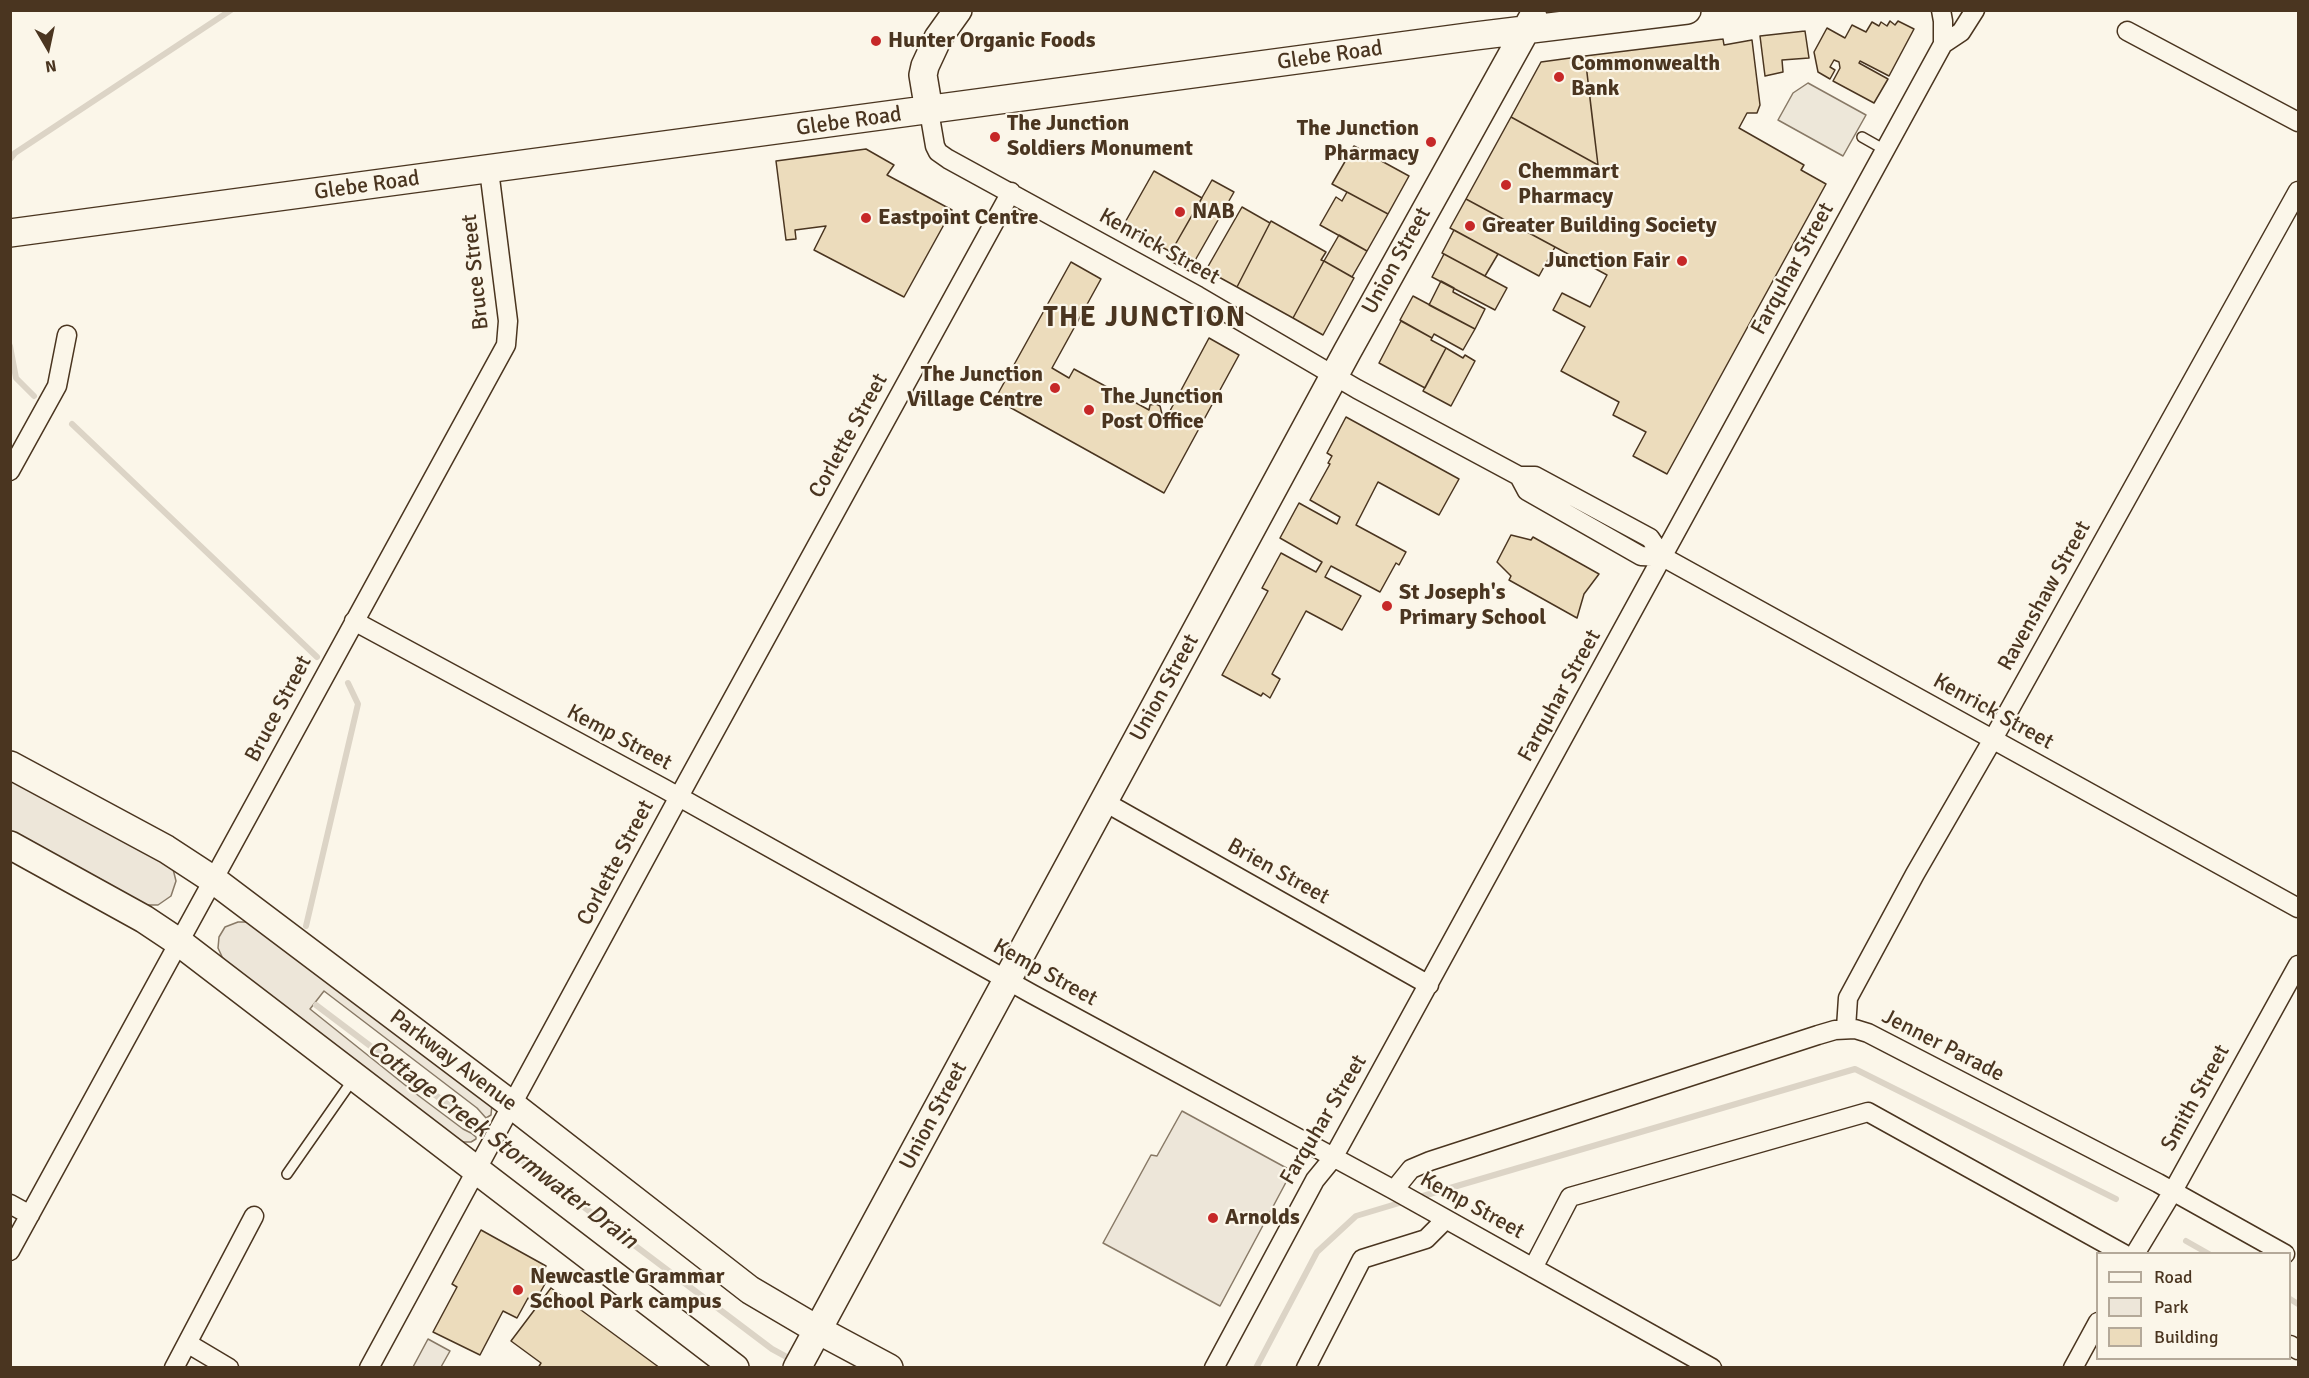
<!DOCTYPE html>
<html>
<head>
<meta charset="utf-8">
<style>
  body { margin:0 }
  #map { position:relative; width:2309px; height:1378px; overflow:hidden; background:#fbf6e9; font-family:Signika,sans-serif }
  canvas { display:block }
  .frame { position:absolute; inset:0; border:12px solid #4a3520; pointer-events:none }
  .legend { position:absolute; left:2096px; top:1252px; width:195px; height:108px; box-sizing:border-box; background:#fbf6e9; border:2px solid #b4a999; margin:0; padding:8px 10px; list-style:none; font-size:18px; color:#4a3520 }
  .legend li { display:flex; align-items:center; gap:12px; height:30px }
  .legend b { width:30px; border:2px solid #b4a999 }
  .north { position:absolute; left:18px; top:18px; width:60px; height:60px; -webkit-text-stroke:4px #fbf6e9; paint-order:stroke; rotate:171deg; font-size:16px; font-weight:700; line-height:24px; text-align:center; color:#4a3520 }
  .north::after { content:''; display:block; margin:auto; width:21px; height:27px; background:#4a3520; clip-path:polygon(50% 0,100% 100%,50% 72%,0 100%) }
</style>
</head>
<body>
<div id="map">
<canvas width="2309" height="1378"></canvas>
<div class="frame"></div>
<ul class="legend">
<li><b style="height:8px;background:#fbf6e9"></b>Road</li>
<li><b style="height:16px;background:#ede6d9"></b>Park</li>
<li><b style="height:16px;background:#ecdcbc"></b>Building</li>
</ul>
<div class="north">N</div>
</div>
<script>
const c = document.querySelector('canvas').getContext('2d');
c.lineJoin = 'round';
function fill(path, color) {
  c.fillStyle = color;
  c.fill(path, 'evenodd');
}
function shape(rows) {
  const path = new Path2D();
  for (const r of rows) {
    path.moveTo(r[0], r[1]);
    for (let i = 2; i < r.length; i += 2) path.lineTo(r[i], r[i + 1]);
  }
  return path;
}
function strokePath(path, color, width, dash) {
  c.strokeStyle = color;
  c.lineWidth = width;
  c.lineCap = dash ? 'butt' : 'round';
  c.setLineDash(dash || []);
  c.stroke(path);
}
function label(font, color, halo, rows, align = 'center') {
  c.font = font + ' Signika,sans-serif';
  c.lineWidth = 4.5;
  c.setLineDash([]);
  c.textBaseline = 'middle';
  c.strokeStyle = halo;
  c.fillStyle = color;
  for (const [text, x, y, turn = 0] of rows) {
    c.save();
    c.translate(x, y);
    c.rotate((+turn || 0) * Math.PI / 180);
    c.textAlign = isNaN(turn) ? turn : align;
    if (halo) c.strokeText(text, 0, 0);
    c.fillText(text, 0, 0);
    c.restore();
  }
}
const green = shape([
  [10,777,170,864,173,869,176,881,171,896,158,905,144,905,11,831,10,777],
  [238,922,248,922,492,1104,491,1115,486,1118,477,1108,324,991,310,1009,415,1093,463,1129,471,1133,476,1137,476,1139,471,1142,461,1142,301,1023,277,1000,224,961,218,948,219,937,225,927,238,922],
  [1182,1111,1292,1171,1220,1306,1103,1243,1151,1155,1157,1156,1182,1111],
  [428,1339,450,1351,441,1367,413,1367,428,1339]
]);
fill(green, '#ede6d9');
strokePath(green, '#887966', 1.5);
const parking = shape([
  [1808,83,1866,115,1843,156,1778,120,1793,93,1808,83]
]);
fill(parking, '#ede7d9');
strokePath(parking, '#887966', 1.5);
strokePath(shape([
  [10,159,15,153,231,10],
  [10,346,16,378,34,396],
  [72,424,317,657],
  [306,926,358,704,348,683],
  [316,1005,772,1349,794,1361],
  [1416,1198,1855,1069,2116,1199],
  [2186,1241,2209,1254],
  [2290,1299,2298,1304],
  [1256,1368,1317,1252,1356,1216,1406,1201]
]), '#dcd4c6', 6);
const building = shape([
  [1890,21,1895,25,1898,21,1914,29,1889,76,1860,61,1859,63,1888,79,1874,103,1833,81,1840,68,1839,62,1834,60,1830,67,1835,70,1830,79,1818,72,1814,52,1827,28,1845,38,1852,25,1866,32,1872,22,1879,26,1881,22,1887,26,1890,21],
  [1805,31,1809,58,1782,60,1783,72,1765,76,1760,36,1805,31],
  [1723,39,1724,45,1752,40,1760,105,1757,113,1747,113,1739,128,1804,165,1801,170,1826,184,1667,474,1633,456,1646,432,1613,415,1619,402,1561,371,1585,327,1553,310,1562,293,1590,307,1607,275,1466,199,1511,117,1598,165,1585,56,1723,39],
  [1585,56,1592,116,1598,165,1511,117,1541,62,1585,56],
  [1354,146,1409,176,1388,214,1332,184,1354,146],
  [866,149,894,165,887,175,952,210,904,297,814,250,826,226,795,230,796,239,786,240,776,161,866,149],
  [1154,171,1202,198,1171,252,1123,226,1154,171],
  [1212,180,1234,192,1189,271,1167,259,1212,180],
  [1347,192,1388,214,1367,251,1320,225,1336,197,1342,201,1347,192],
  [1466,199,1555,247,1539,276,1450,228,1466,199],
  [1242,207,1270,223,1237,287,1206,270,1242,207],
  [1271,221,1326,252,1321,260,1324,261,1293,318,1237,287,1271,221],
  [1454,230,1498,254,1485,276,1442,253,1454,230],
  [1339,235,1367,251,1352,277,1324,261,1339,235],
  [1444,254,1507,288,1495,310,1432,277,1444,254],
  [1324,261,1354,278,1323,335,1293,318,1324,261],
  [1071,262,1101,279,1052,368,1069,378,1074,369,1149,410,1150,405,1156,404,1160,406,1164,422,1209,338,1239,355,1164,493,995,399,1071,262],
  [1441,281,1454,288,1453,292,1485,309,1475,329,1429,305,1441,281],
  [1413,296,1475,329,1463,350,1434,334,1432,338,1400,320,1413,296],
  [1401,321,1432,338,1431,340,1446,348,1425,388,1379,363,1401,321],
  [1446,348,1463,358,1465,355,1475,361,1451,406,1423,391,1446,348],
  [1346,417,1459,479,1439,515,1378,482,1356,525,1406,552,1399,565,1396,563,1380,592,1331,566,1325,577,1361,596,1342,630,1306,611,1272,674,1280,679,1270,698,1263,693,1261,696,1222,675,1268,591,1262,588,1281,553,1316,572,1322,562,1280,538,1299,503,1337,524,1340,517,1310,500,1330,464,1328,463,1332,456,1327,453,1346,417],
  [1511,535,1531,540,1533,537,1599,574,1584,594,1577,618,1509,580,1511,576,1497,562,1511,535],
  [481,1230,546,1266,539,1278,546,1282,535,1302,528,1298,517,1318,503,1311,480,1355,433,1332,457,1287,452,1284,481,1230],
  [551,1288,660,1368,538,1368,541,1363,511,1341,551,1288]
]);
fill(building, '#ecdcbc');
strokePath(building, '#4a3520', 1.5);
const lane = shape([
  [1862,137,1885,150],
  [287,1174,354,1078]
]);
const street = shape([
  [2127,31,2298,122],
  [1943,44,1961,32,1975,10],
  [929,111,935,146,938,152,948,159,1198,296,1357,389,1519,476,1535,476,1650,538,1663,557],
  [10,471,57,386,67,335],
  [1519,476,1527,491,1641,556,1663,557,2298,908],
  [354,621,663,788,1032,994,1394,1190,1712,1368],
  [1103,801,1429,985],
  [1846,1028,1848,998,1915,874,1993,739,2298,191],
  [1394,1190,1411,1169,1430,1161,1818,1035,1835,1030,1855,1029,1868,1033,2158,1183,2285,1254],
  [10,1204,30,1215],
  [10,1251,506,345,508,321,489,170],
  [2135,1254,2173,1191,2298,965],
  [1533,1268,1570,1197,1868,1112,2124,1254],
  [187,1343,229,1368],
  [2290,1345,2298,1350],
  [174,1368,254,1216],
  [369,1368,688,780,1011,192],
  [1214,1368,1315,1180,1333,1158,1360,1109,1943,44,1943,21,1941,10],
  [1306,1368,1362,1259,1426,1239,1446,1219],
  [2073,1368,2098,1322]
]);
const secondary = shape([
  [929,111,923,75,925,66,938,38,958,10],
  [10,233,1475,36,1687,10],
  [10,765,166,849,215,881,512,1105,750,1290,818,1330,889,1368],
  [10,845,144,919,180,943,735,1368],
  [797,1368,1347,352,1533,17]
]);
strokePath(lane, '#4a3520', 12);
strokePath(street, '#4a3520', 21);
strokePath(secondary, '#4a3520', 30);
strokePath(lane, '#fbf6e9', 9);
strokePath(street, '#fbf6e9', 18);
strokePath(secondary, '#fbf6e9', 27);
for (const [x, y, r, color] of [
  [876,41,6,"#c62828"],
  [1559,77,6,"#c62828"],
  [995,137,6,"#c62828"],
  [1431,142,6,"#c62828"],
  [1506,185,6,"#c62828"],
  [1180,212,6,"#c62828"],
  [866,218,6,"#c62828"],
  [1470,226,6,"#c62828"],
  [1682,261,6,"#c62828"],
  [1055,388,6,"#c62828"],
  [1089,410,6,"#c62828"],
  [1387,606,6,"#c62828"],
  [1213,1218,6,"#c62828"],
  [518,1290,6,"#c62828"]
]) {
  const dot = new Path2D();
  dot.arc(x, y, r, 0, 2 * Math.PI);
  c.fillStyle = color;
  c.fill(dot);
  strokePath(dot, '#fbf6e9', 2);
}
label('bold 22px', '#4a3520', '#fbf6e9', [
  ["Hunter Organic Foods",888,41],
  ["Commonwealth",1571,64],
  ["Bank",1571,89],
  ["The Junction",1007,124],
  ["Soldiers Monument",1007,149],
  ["The Junction",1419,129,"right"],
  ["Pharmacy",1419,154,"right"],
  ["Chemmart",1518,172],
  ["Pharmacy",1518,197],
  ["NAB",1192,212],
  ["Eastpoint Centre",878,218],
  ["Greater Building Society",1482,226],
  ["Junction Fair",1670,261,"right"],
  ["The Junction",1043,375,"right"],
  ["Village Centre",1043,400,"right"],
  ["The Junction",1101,397],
  ["Post Office",1101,422],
  ["St Joseph's",1399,593],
  ["Primary School",1399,618],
  ["Arnolds",1225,1218],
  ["Newcastle Grammar",530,1277],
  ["School Park campus",530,1302]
], 'left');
label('22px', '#4a3520', '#fbf6e9', [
  ["Glebe Road",1330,56,-8],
  ["Glebe Road",849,122,-8],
  ["Glebe Road",367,186,-8],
  ["Kenrick Street",1159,247,29],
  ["Union Street",1397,261,-61],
  ["Farquhar Street",1793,269,-61],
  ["Bruce Street",476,272,-96],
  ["Corlette Street",849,436,-61],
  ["Ravenshaw Street",2045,596,-61],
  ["Union Street",1165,688,-61],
  ["Farquhar Street",1560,696,-61],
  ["Bruce Street",279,709,-62],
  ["Kenrick Street",1993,712,29],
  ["Kemp Street",619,738,28],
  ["Corlette Street",616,863,-62],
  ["Brien Street",1278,872,29],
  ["Kemp Street",1045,973,29],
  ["Jenner Parade",1943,1046,27],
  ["Parkway Avenue",453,1061,37],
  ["Smith Street",2196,1098,-61],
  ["Union Street",934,1116,-62],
  ["Farquhar Street",1324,1120,-59],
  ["Kemp Street",1472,1206,29]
]);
label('italic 24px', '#4a3520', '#fbf6e9', [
  ["Cottage Creek Stormwater Drain",502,1145,37]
]);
c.letterSpacing = '1.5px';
label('bold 28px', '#4a3520', '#fbf6e9', [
  ["THE JUNCTION",1145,319]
]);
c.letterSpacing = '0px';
</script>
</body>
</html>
